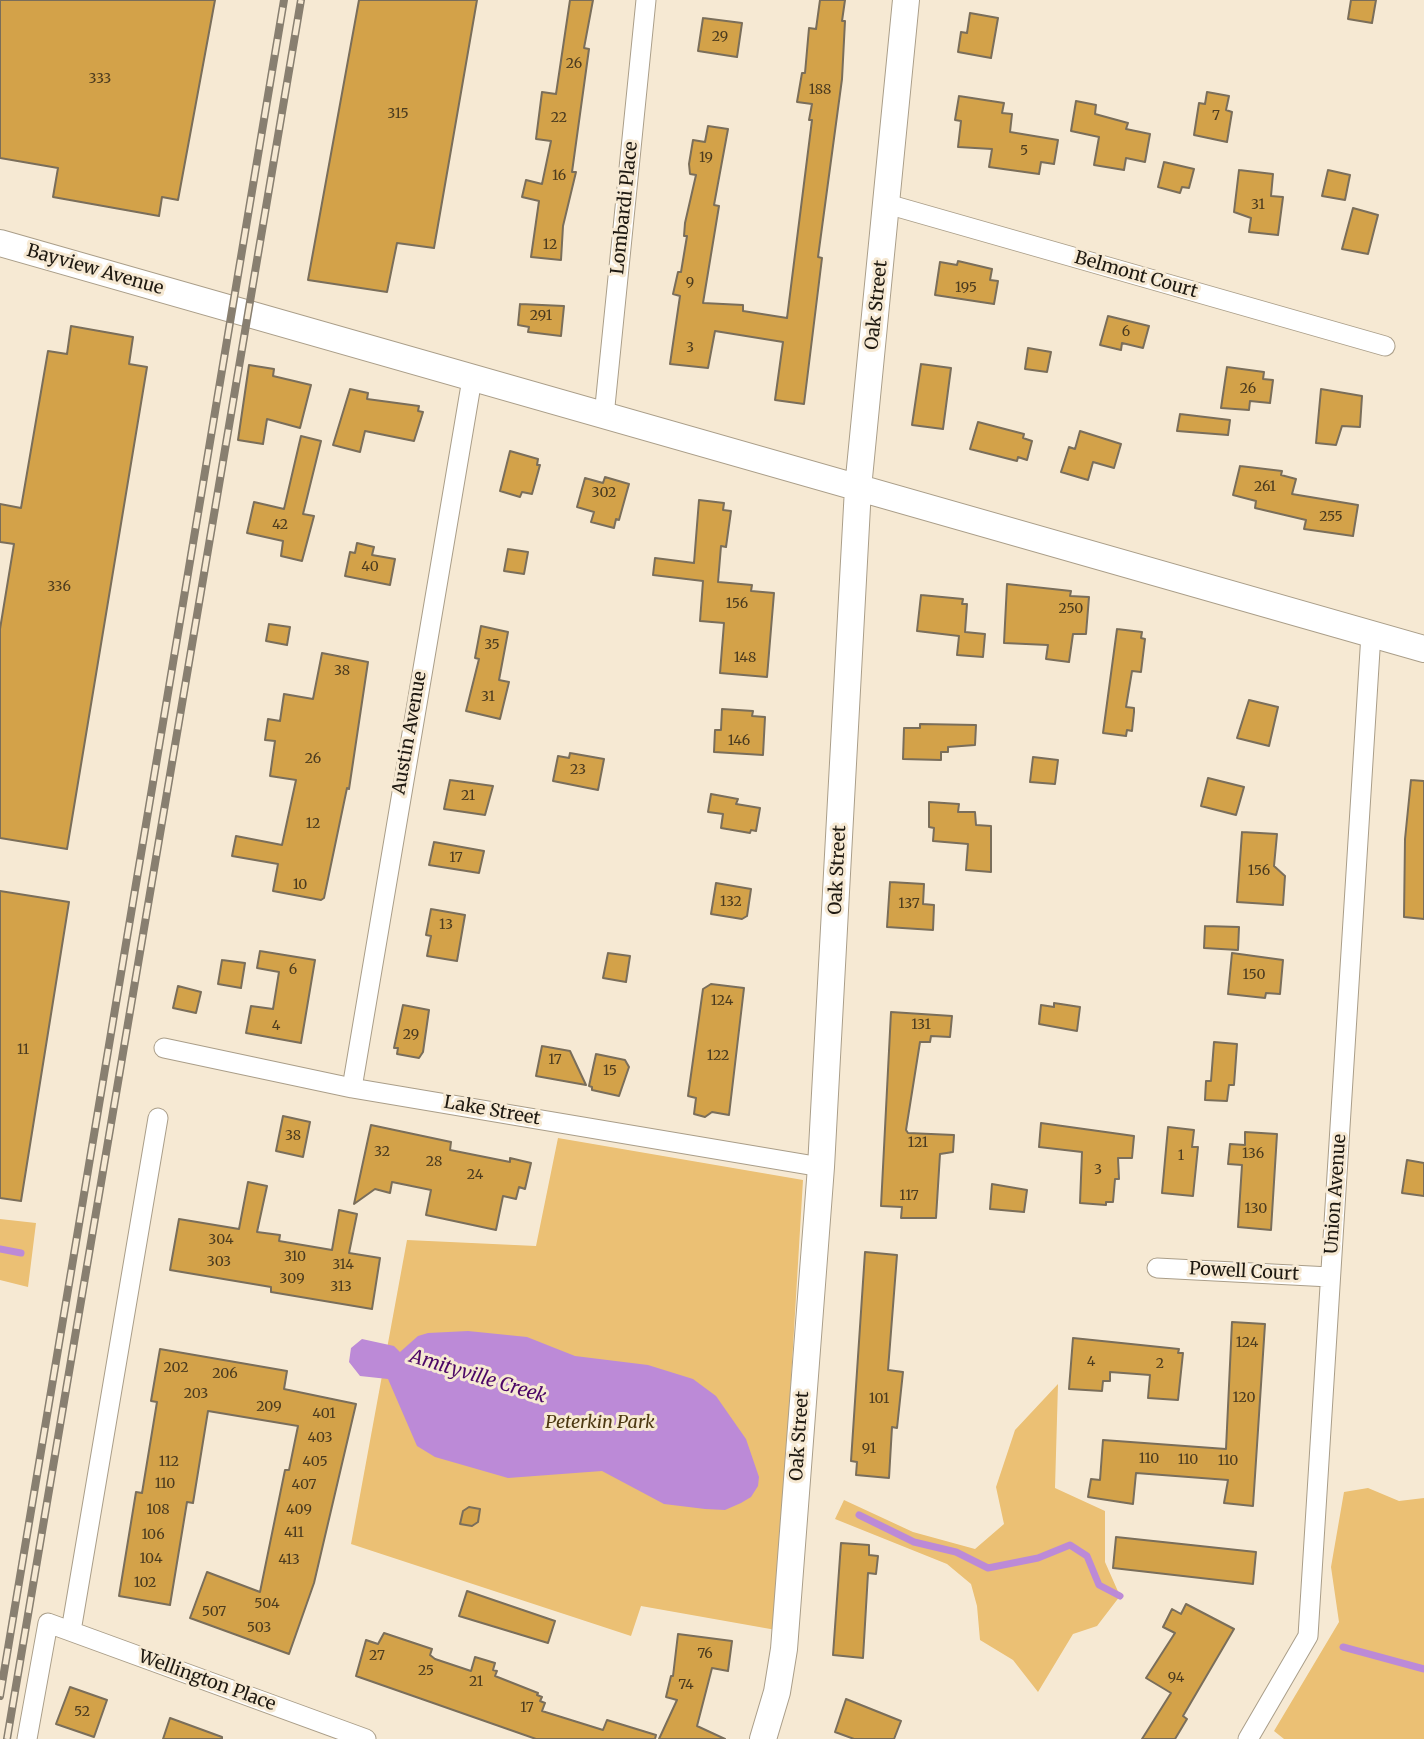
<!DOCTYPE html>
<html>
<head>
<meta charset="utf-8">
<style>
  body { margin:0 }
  canvas { display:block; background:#f6e9d3 }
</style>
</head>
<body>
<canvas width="1424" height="1739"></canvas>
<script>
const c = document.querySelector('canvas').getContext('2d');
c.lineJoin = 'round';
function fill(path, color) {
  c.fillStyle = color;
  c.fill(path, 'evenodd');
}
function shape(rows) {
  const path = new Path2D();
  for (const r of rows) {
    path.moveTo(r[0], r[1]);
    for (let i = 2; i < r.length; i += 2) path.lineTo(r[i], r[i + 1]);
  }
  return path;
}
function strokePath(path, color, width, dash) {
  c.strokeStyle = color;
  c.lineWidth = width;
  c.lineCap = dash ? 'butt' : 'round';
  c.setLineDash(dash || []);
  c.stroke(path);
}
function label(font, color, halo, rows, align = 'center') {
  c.font = font + ' Merriweather,serif';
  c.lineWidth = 6;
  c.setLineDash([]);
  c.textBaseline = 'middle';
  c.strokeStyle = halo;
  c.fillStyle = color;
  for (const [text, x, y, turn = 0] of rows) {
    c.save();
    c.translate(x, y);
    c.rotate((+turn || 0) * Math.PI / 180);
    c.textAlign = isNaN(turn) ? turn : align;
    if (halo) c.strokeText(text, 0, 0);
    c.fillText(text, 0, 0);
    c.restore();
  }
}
fill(shape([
  [558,1138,803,1180,776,1630,641,1606,631,1636,351,1544,407,1240,536,1246],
  [0,1219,36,1223,28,1287,0,1280],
  [1058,1384,1055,1488,1105,1511,1105,1562,1120,1596,1097,1626,1073,1634,1038,1692,1013,1660,980,1640,977,1606,971,1584,947,1564,835,1519,844,1500,913,1532,975,1549,1004,1524,996,1487,1015,1430],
  [1368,1488,1399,1501,1424,1498,1424,1739,1284,1739,1274,1731,1339,1622,1331,1567,1344,1492]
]), '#ebc074');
fill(shape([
  [468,1331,527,1337,575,1356,648,1365,693,1379,716,1396,746,1439,759,1477,758,1486,751,1497,741,1503,725,1510,705,1509,664,1504,602,1471,508,1478,435,1457,417,1446,388,1379,360,1376,349,1362,351,1348,362,1339,394,1346,400,1352,418,1336,428,1333]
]), '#bc8ad7');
strokePath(shape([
  [0,1249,21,1253],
  [859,1515,914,1542,956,1552,988,1568,1038,1558,1070,1545,1087,1556,1099,1585,1120,1596],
  [1343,1647,1424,1669]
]), '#bc8ad7', 7);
const building = shape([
  [0,0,215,0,178,200,162,197,159,216,53,197,58,168,0,158,0,0],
  [359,0,477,0,434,248,397,243,387,292,308,280,359,0],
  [570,0,593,0,584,48,589,49,572,172,576,172,563,226,561,260,531,257,539,201,522,197,526,180,542,184,551,141,536,139,542,92,556,94,570,0],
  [820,0,845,0,842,21,845,21,842,79,818,257,822,258,804,404,775,400,783,342,715,331,708,368,670,364,680,296,673,294,678,272,681,272,687,236,684,236,685,223,696,175,690,174,689,164,693,140,705,142,708,126,728,129,714,205,719,206,703,303,743,305,743,311,787,318,812,120,809,120,812,104,797,102,802,73,805,73,809,28,816,29,820,0],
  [1351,0,1376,0,1372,23,1348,19,1351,0],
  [970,13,998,18,991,58,958,52,961,32,967,33,970,13],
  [703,18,742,23,737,57,698,51,703,18],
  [1207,92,1229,96,1226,110,1232,112,1227,142,1194,135,1199,103,1205,104,1207,92],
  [959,96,1004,103,1002,113,1012,114,1010,132,1058,140,1054,164,1041,162,1039,174,989,167,992,149,958,147,961,121,955,120,959,96],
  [1076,101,1096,105,1095,114,1128,123,1126,129,1150,134,1145,162,1126,158,1124,170,1094,165,1099,137,1071,131,1076,101],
  [1164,162,1194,169,1189,188,1182,187,1180,193,1158,187,1164,162],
  [1239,170,1273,174,1271,196,1283,197,1278,235,1249,232,1251,218,1234,212,1239,170],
  [1328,170,1350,175,1345,200,1322,196,1328,170],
  [1353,208,1378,215,1368,254,1342,249,1353,208],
  [958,261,992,269,990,280,998,281,994,304,935,295,940,262,957,265,958,261],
  [520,304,564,306,561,336,528,332,529,327,518,325,520,304],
  [1108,316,1149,326,1143,348,1122,343,1121,350,1100,345,1108,316],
  [71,326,133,337,129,364,147,367,67,849,0,838,0,629,14,544,0,542,0,504,21,508,48,351,67,354,71,326],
  [1028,348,1051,352,1047,372,1025,369,1028,348],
  [921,364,951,368,943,429,912,425,921,364],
  [249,365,274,369,273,376,311,385,300,428,267,419,263,444,238,440,249,365],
  [1227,367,1264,372,1263,379,1273,380,1270,403,1250,401,1249,410,1221,408,1227,367],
  [350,389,368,393,367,399,419,406,418,411,423,412,414,441,365,431,360,452,333,445,350,389],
  [1321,389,1362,396,1360,427,1342,426,1336,445,1316,443,1321,389],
  [1180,414,1230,420,1228,435,1177,431,1180,414],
  [978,422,1024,434,1023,438,1032,441,1027,460,1018,457,1017,461,970,449,978,422],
  [1080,431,1121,444,1114,468,1093,462,1088,480,1061,472,1069,447,1075,449,1080,431],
  [301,436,321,441,303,514,314,516,302,561,281,556,283,541,247,533,254,502,284,509,301,436],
  [510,451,538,459,537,465,540,465,532,494,522,492,520,497,500,491,510,451],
  [1240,466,1282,471,1281,475,1296,479,1292,494,1358,505,1353,536,1304,529,1306,520,1255,508,1256,501,1233,495,1240,466],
  [605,477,629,484,619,520,616,519,614,528,591,522,594,512,577,507,585,478,603,483,605,477],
  [699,500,724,503,723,510,731,511,726,547,721,546,718,582,752,585,751,591,774,593,767,677,720,673,724,623,700,621,703,581,653,575,655,558,694,563,699,500],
  [357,543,374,547,372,555,395,559,390,585,345,576,350,552,355,553,357,543],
  [508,549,528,552,524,574,504,571,508,549],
  [1007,584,1071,591,1070,596,1089,597,1086,634,1073,634,1069,662,1046,659,1048,645,1004,643,1007,584],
  [921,595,963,599,962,604,967,604,965,632,985,634,983,657,957,655,959,636,917,631,921,595],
  [269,624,290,627,287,645,266,641,269,624],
  [481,626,508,632,499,680,509,682,500,719,466,711,479,659,475,658,481,626],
  [1117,629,1142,632,1141,638,1145,639,1141,672,1132,671,1126,707,1134,708,1134,712,1132,731,1127,730,1126,736,1103,733,1117,629],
  [322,653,368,662,349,789,347,788,324,898,321,900,273,891,278,864,232,856,236,836,282,845,296,780,270,776,275,741,265,740,268,719,280,721,284,694,313,699,322,653],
  [1249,700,1278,707,1269,746,1237,738,1249,700],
  [722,709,753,711,752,716,765,717,763,755,714,752,715,730,721,730,722,709],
  [920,724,976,725,975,745,948,747,948,752,941,752,941,760,903,759,904,728,920,728,920,724],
  [570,753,604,759,598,790,553,781,558,756,569,758,570,753],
  [1033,757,1058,760,1055,784,1030,782,1033,757],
  [1208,778,1244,787,1236,815,1201,806,1208,778],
  [450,780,493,786,485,815,444,809,450,780],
  [1411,780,1424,781,1424,919,1404,917,1405,839,1411,780],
  [711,794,738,799,736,804,760,808,756,831,751,830,750,833,721,828,723,814,708,812,711,794],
  [929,802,959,804,958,812,975,812,976,825,991,826,991,872,966,870,968,844,933,841,934,828,929,827,929,802],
  [1242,832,1277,834,1274,866,1285,876,1283,905,1237,902,1242,832],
  [434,842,484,851,479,873,429,865,434,842],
  [890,882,924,884,923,904,934,905,933,930,887,927,890,882],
  [716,883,751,889,747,916,742,919,711,914,716,883],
  [0,891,69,902,21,1201,0,1198,0,891],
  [431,909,465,915,457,961,427,956,431,936,426,935,431,909],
  [1205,926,1239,927,1238,950,1204,948,1205,926],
  [260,951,315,960,301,1043,246,1033,251,1006,273,1009,279,972,257,968,260,951],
  [608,953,630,956,626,982,603,978,608,953],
  [1232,953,1283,960,1280,994,1266,993,1265,998,1228,994,1232,953],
  [222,960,245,963,241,988,218,984,222,960],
  [711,984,744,988,729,1115,712,1112,705,1117,694,1114,696,1098,688,1096,703,989,711,984],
  [178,986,201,992,196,1013,173,1008,178,986],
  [1054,1003,1080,1007,1077,1031,1039,1024,1041,1005,1054,1007,1054,1003],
  [403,1005,429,1010,423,1052,419,1058,397,1054,398,1048,394,1048,403,1005],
  [891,1012,952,1016,950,1037,931,1036,930,1042,920,1042,906,1130,908,1133,954,1135,953,1152,940,1154,936,1218,901,1218,902,1207,881,1206,891,1012],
  [1214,1042,1237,1044,1234,1085,1229,1085,1227,1101,1205,1100,1206,1081,1211,1081,1214,1042],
  [542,1046,570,1051,586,1085,536,1076,542,1046],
  [596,1054,625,1060,629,1067,619,1096,592,1090,592,1087,589,1086,596,1054],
  [283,1116,310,1122,303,1157,276,1151,283,1116],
  [1041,1123,1134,1136,1132,1158,1118,1158,1119,1179,1115,1179,1113,1202,1106,1202,1106,1205,1080,1203,1082,1152,1039,1147,1041,1123],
  [371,1125,451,1142,450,1150,510,1162,510,1158,531,1163,525,1189,519,1187,516,1199,503,1196,496,1230,426,1215,431,1190,392,1182,390,1193,375,1189,354,1204,371,1125],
  [1168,1127,1194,1130,1192,1147,1198,1147,1193,1196,1162,1193,1168,1127],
  [1245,1132,1277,1134,1271,1230,1238,1227,1242,1165,1228,1164,1230,1144,1245,1145,1245,1132],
  [1407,1160,1424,1163,1424,1196,1402,1193,1407,1160],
  [248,1182,267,1186,257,1232,280,1235,279,1241,332,1250,339,1210,357,1214,349,1253,380,1258,372,1309,271,1292,271,1287,170,1270,179,1219,239,1229,248,1182],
  [992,1184,1027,1190,1024,1212,990,1209,992,1184],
  [865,1252,897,1255,888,1370,903,1372,897,1428,892,1427,889,1478,856,1475,857,1462,851,1461,865,1252],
  [1232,1322,1265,1324,1253,1506,1224,1503,1228,1480,1136,1473,1133,1504,1088,1497,1091,1479,1100,1480,1103,1440,1226,1449,1232,1322],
  [1073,1338,1179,1349,1178,1353,1183,1353,1178,1400,1148,1398,1150,1375,1110,1372,1110,1381,1103,1381,1102,1391,1069,1389,1073,1338],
  [160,1349,287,1371,284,1389,356,1404,314,1583,289,1654,190,1618,207,1572,260,1592,285,1470,289,1470,298,1426,208,1411,193,1503,187,1502,170,1605,119,1596,136,1492,142,1493,157,1402,151,1401,160,1349],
  [469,1507,480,1509,478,1522,472,1526,460,1524,463,1511,469,1507],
  [1116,1537,1256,1552,1253,1584,1113,1568,1116,1537],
  [841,1543,869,1545,869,1555,878,1556,876,1574,868,1573,863,1658,833,1655,841,1543],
  [467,1591,555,1621,548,1643,459,1616,467,1591],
  [1186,1604,1234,1629,1183,1716,1187,1719,1175,1739,1142,1739,1171,1693,1146,1678,1175,1633,1163,1627,1172,1609,1181,1614,1186,1604],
  [384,1633,432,1649,430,1655,435,1659,471,1671,475,1657,495,1663,493,1670,497,1671,495,1676,538,1693,537,1695,542,1697,540,1701,545,1703,542,1711,603,1730,607,1720,656,1735,655,1739,536,1739,356,1676,366,1640,378,1644,384,1633],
  [678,1634,732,1641,728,1671,712,1668,697,1726,725,1739,659,1739,677,1700,666,1697,671,1676,673,1676,678,1634],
  [70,1687,107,1700,94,1737,56,1724,70,1687],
  [846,1699,901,1721,894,1739,854,1739,835,1732,846,1699],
  [170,1718,222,1737,222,1739,163,1739,170,1718]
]);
fill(building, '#d3a249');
strokePath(building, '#7a6e5a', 2);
const street = shape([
  [887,204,1385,346],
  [604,416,646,0],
  [164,1048,352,1088,821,1167],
  [352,1088,472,379],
  [1157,1268,1330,1277],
  [71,1631,158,1118],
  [27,1739,48,1623,366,1739],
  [1248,1739,1308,1636,1371,634]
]);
const secondary = shape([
  [0,243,1424,649],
  [763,1739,777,1692,784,1649,821,1167,858,488,906,0]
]);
strokePath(street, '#aa9e89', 21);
strokePath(secondary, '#aa9e89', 28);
strokePath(street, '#fff', 19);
strokePath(secondary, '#fff', 26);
const rail = shape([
  [0,1696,284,0],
  [7,1739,301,0]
]);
strokePath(rail, '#887f70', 8);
strokePath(rail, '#f6e9d3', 5, [16]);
label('14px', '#4b3b1f', null, [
  ["29",720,37],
  ["26",574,64],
  ["333",100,79],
  ["188",820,90],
  ["315",398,114],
  ["7",1216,116],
  ["22",559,118],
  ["5",1024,151],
  ["19",706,158],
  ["16",559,176],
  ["31",1258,205],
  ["12",550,245],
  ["9",690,283],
  ["195",966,288],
  ["291",541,316],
  ["6",1126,332],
  ["3",690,348],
  ["26",1248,389],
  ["261",1265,487],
  ["302",604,493],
  ["255",1331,517],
  ["42",280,525],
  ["40",370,567],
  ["336",59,587],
  ["156",737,604],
  ["250",1071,609],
  ["35",492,645],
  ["148",745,658],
  ["38",342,671],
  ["31",488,697],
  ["146",739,741],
  ["26",313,759],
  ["23",578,770],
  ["21",468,796],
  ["12",313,824],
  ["17",456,858],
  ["156",1259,871],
  ["10",300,885],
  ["132",731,902],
  ["137",909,904],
  ["13",446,925],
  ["6",293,970],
  ["150",1254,975],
  ["124",722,1001],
  ["131",921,1025],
  ["4",276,1026],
  ["29",411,1035],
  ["11",23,1050],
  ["122",718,1056],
  ["17",555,1060],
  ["15",610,1071],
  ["38",293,1136],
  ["121",918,1143],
  ["32",382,1152],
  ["136",1253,1154],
  ["1",1181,1156],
  ["28",434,1162],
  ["3",1098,1170],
  ["24",475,1175],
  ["117",909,1196],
  ["130",1256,1209],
  ["304",221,1240],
  ["310",295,1257],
  ["303",219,1262],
  ["314",343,1265],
  ["309",292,1279],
  ["313",341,1287],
  ["124",1247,1343],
  ["4",1091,1362],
  ["2",1160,1364],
  ["202",176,1368],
  ["206",225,1374],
  ["203",196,1394],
  ["120",1244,1398],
  ["101",879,1399],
  ["209",269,1407],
  ["401",324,1414],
  ["403",320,1438],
  ["91",869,1449],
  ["110",1149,1459],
  ["110",1188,1460],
  ["110",1228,1461],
  ["112",169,1462],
  ["405",315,1462],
  ["110",165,1484],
  ["407",304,1485],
  ["108",158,1510],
  ["409",299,1510],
  ["411",294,1533],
  ["106",153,1535],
  ["104",151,1559],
  ["413",289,1560],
  ["102",145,1583],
  ["504",267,1604],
  ["507",214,1612],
  ["503",259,1628],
  ["76",705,1654],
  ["27",377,1656],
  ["25",426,1671],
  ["94",1176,1678],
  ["21",476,1682],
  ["74",686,1685],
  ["17",527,1708],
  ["52",82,1712]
]);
label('18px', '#1e1911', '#f6e9d3', [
  ["Lombardi Place",625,208,-84],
  ["Bayview Avenue",95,270,16],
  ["Belmont Court",1136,275,16],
  ["Oak Street",877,305,-84],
  ["Austin Avenue",410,733,-80],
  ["Oak Street",838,870,-87],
  ["Lake Street",492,1111,10],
  ["Union Avenue",1336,1194,-86],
  ["Powell Court",1244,1272,3],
  ["Oak Street",800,1436,-86],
  ["Wellington Place",207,1681,20]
]);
label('italic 18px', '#4c3812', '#f6e9d3', [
  ["Peterkin Park",600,1423]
]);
label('italic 19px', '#4b0566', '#f6e9d3', [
  ["Amityville Creek",478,1377,17]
]);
</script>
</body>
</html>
